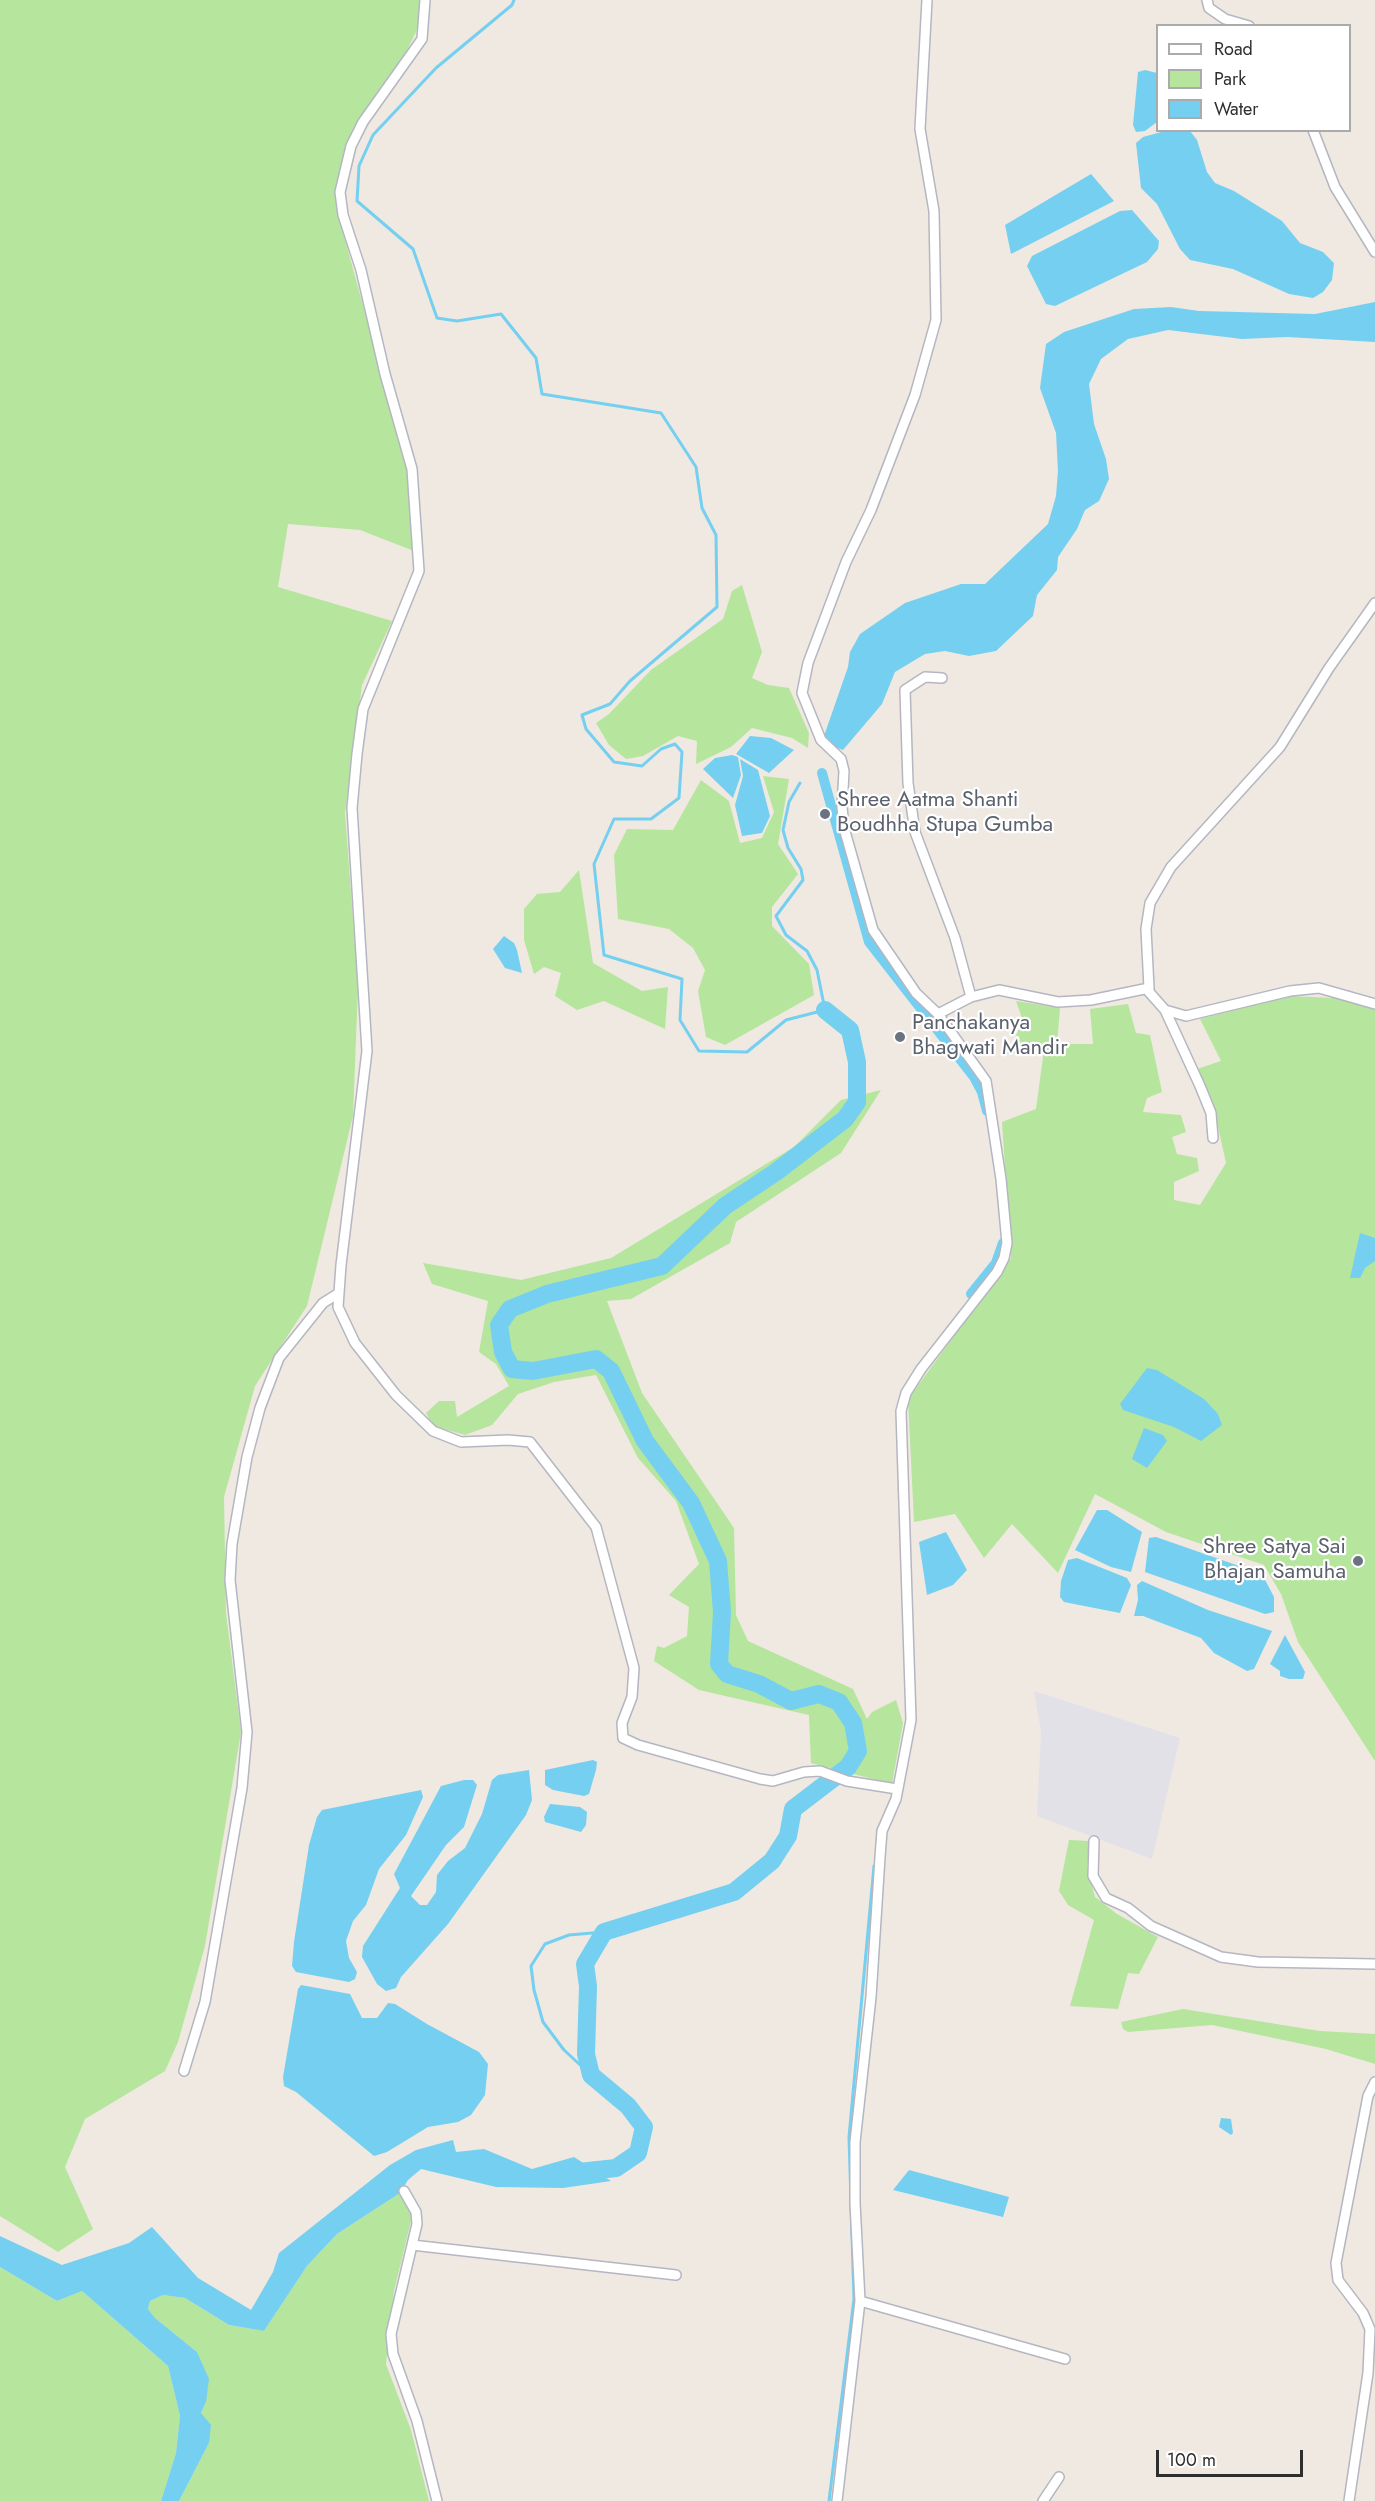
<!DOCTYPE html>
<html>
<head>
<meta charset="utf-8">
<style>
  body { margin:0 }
  #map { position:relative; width:1375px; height:2501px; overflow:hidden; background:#efe9e1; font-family:Jost,sans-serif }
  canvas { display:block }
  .legend { position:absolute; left:1156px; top:24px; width:195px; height:108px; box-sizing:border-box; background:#fff; border:2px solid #ababab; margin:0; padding:8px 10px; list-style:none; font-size:18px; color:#2e2e2e }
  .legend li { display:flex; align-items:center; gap:12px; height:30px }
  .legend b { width:30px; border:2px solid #ababab }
  .scale { position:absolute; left:1156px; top:2450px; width:147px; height:27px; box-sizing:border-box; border:3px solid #2e2e2e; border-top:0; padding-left:8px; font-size:18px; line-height:21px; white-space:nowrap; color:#2e2e2e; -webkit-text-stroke:4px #fff; paint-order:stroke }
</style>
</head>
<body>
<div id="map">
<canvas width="1375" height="2501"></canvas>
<ul class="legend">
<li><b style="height:8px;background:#fff"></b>Road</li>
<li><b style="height:16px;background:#b6e59e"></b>Park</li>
<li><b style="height:16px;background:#75cff0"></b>Water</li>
</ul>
<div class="scale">100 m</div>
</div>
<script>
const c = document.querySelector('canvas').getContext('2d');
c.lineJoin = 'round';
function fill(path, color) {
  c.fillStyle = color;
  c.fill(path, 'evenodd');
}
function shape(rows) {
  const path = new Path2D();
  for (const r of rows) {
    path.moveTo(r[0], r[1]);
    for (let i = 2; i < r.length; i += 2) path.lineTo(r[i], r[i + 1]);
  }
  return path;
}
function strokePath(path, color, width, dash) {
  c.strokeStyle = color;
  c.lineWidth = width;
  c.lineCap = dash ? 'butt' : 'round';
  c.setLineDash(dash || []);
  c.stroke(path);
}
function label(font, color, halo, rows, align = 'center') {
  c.font = font + ' Jost,sans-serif';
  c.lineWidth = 4.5;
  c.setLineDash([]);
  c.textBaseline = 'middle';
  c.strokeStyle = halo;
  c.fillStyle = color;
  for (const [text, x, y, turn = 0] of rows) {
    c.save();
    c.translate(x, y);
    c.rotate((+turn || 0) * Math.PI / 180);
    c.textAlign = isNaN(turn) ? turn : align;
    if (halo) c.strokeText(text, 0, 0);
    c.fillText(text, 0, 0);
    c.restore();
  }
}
fill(shape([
  [1034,1691,1180,1738,1152,1859,1037,1816,1041,1731]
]), '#e3e1e8');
fill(shape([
  [0,0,419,0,420,24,407,50,354,130,345,153,337,184,339,218,408,469,414,551,360,530,288,524,278,587,392,621,362,685,345,813,358,987,353,1116,307,1306,255,1386,224,1497,226,1613,241,1732,205,1946,178,2042,165,2071,85,2119,65,2167,93,2229,58,2252,0,2216],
  [742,585,762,652,752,678,768,685,789,688,809,733,808,748,792,738,752,728,731,747,696,764,697,741,678,736,643,756,626,759,609,745,596,723,609,714,651,670,723,619,732,591],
  [763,776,789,779,778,844,798,874,772,907,772,926,809,964,814,995,725,1045,706,1037,698,991,705,970,693,948,669,929,618,919,614,855,627,829,673,830,701,780,729,801,740,843,762,838,774,812],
  [579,870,593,963,642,991,668,987,665,1029,604,1001,577,1010,555,996,561,973,544,967,534,974,524,940,524,909,537,894,560,892],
  [1289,996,1334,998,1375,1008,1375,1761,1298,1642,1281,1594,1264,1565,1166,1532,1095,1494,1058,1573,1012,1524,984,1558,955,1514,914,1522,908,1399,1011,1258,1002,1122,1036,1109,1044,1050,1007,1054,1023,1021,1016,1001,1060,1008,1057,1044,1093,1044,1090,1009,1128,1004,1136,1033,1150,1035,1162,1092,1147,1098,1143,1112,1181,1115,1186,1132,1172,1137,1177,1154,1197,1158,1199,1171,1174,1182,1174,1200,1200,1205,1226,1163,1213,1104,1197,1069,1221,1061,1200,1019],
  [881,1090,841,1153,736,1222,730,1243,631,1299,607,1301,642,1393,734,1528,736,1615,748,1641,853,1689,867,1719,872,1712,896,1700,903,1723,892,1784,811,1763,809,1715,699,1690,654,1661,657,1646,664,1648,687,1636,689,1607,669,1595,699,1564,676,1501,638,1458,596,1375,554,1382,518,1394,492,1425,465,1435,433,1426,426,1413,439,1401,455,1401,457,1417,509,1386,496,1364,479,1352,488,1301,432,1284,423,1263,521,1280,611,1258,794,1147,841,1100],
  [1069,1840,1090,1841,1087,1867,1095,1897,1117,1914,1158,1937,1139,1974,1128,1973,1118,2009,1070,2006,1094,1920,1068,1905,1059,1891],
  [1183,2009,1320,2031,1375,2034,1375,2064,1326,2049,1212,2025,1128,2032,1123,2029,1121,2022],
  [400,2193,411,2210,412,2217,394,2291,386,2364,411,2430,429,2501,179,2501,209,2443,201,2413,206,2402,197,2352,155,2318,148,2309,150,2301,163,2295,185,2298,229,2325,264,2331,307,2266,337,2234],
  [0,2267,57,2301,82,2291,168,2366,180,2416,176,2453,161,2501,0,2501]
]), '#b6e59e');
fill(shape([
  [1145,70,1157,73,1157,122,1145,131,1136,132,1133,125,1138,72],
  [1165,131,1190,131,1197,140,1207,172,1215,183,1234,191,1282,221,1300,243,1323,252,1334,263,1332,280,1323,292,1313,298,1289,294,1233,269,1190,260,1180,249,1157,204,1141,188,1136,143,1143,137],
  [1091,174,1114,201,1011,254,1005,225],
  [1132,210,1159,241,1158,249,1147,262,1055,306,1046,304,1027,266,1032,256,1120,211],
  [1375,302,1375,342,1287,337,1242,339,1168,330,1128,339,1101,359,1089,384,1094,424,1106,459,1109,479,1099,501,1085,510,1077,529,1058,557,1057,570,1037,595,1033,616,996,651,969,656,945,651,925,654,895,672,882,704,843,750,835,747,824,736,848,667,850,652,860,634,905,603,961,584,985,584,1048,524,1056,496,1058,471,1056,433,1040,388,1046,344,1064,332,1134,309,1171,307,1199,311,1315,314],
  [750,736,771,738,794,750,769,773,736,754],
  [732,755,738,757,741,775,733,798,703,769,715,758],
  [740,759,758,770,770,816,762,833,742,836,735,805,743,776],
  [504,936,514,943,517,950,522,973,505,968,493,949],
  [1360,1233,1375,1238,1375,1261,1365,1268,1360,1278,1350,1278],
  [1147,1368,1157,1370,1204,1399,1218,1414,1222,1425,1201,1441,1174,1427,1123,1410,1120,1404],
  [1144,1428,1163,1435,1167,1441,1147,1468,1132,1459],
  [1097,1510,1107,1510,1142,1532,1131,1572,1111,1567,1075,1550],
  [946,1532,967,1570,953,1585,927,1595,919,1542],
  [1156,1537,1262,1574,1274,1597,1274,1612,1265,1614,1145,1572,1149,1538],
  [1077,1558,1127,1578,1131,1585,1120,1613,1064,1602,1060,1597,1061,1581,1068,1560],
  [1142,1581,1208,1610,1272,1631,1254,1669,1247,1671,1214,1653,1201,1638,1143,1616,1134,1616,1138,1600,1137,1585],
  [1285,1635,1305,1672,1303,1679,1289,1679,1280,1676,1280,1671,1270,1664],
  [593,1760,597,1762,596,1770,589,1794,584,1796,553,1790,545,1785,545,1770],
  [529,1770,532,1800,526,1815,448,1924,401,1977,396,1988,386,1991,377,1984,362,1957,363,1946,400,1888,394,1874,441,1786,464,1780,473,1780,477,1785,464,1827,446,1845,411,1896,420,1905,427,1905,436,1892,437,1875,448,1861,465,1848,482,1814,492,1780,498,1775],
  [421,1790,423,1797,406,1835,379,1869,366,1905,353,1921,346,1941,349,1958,357,1972,355,1979,349,1982,296,1972,292,1966,294,1942,309,1845,317,1817,322,1810],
  [550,1804,580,1807,587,1812,586,1825,581,1832,545,1822,544,1817],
  [301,1985,350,1994,362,2018,377,2018,388,2003,395,2004,427,2024,479,2052,488,2064,485,2095,471,2115,458,2122,428,2127,387,2152,374,2156,296,2092,284,2086,283,2077,298,1989],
  [1221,2118,1231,2119,1233,2133,1231,2135,1219,2127],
  [453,2140,456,2152,484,2149,532,2169,574,2157,611,2181,563,2188,496,2187,421,2169,408,2180,400,2193,337,2234,307,2266,264,2331,229,2325,185,2298,163,2295,150,2301,148,2309,155,2318,197,2352,209,2379,206,2402,201,2413,211,2425,209,2443,179,2501,161,2501,176,2453,180,2416,168,2366,82,2291,57,2301,0,2267,0,2236,62,2265,129,2243,152,2227,198,2278,251,2310,273,2272,279,2253,390,2165,416,2150],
  [909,2170,1009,2197,1003,2217,893,2190]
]), '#75cff0');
strokePath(shape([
  [514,0,512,5,436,68,373,135,359,166,357,201,413,249,437,318,457,321,501,314,536,358,542,394,661,413,696,467,702,508,716,535,717,607,630,681,610,704,582,715,586,729,614,762,642,766,661,749,675,744,682,752,679,798,651,819,614,819,594,864,604,955,682,979,680,1020,699,1051,747,1052,786,1020,825,1010,817,970,807,951,786,935,776,916,803,880,801,869,788,848,783,830,789,802,800,783],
  [591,2075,564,2050,543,2022,534,1990,531,1966,545,1944,569,1935,604,1932],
  [829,2501,854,2299,849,2137,874,1866]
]), '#75cff0', 3);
strokePath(shape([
  [822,773,869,942,974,1077,982,1092,987,1111],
  [971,1294,996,1263,1003,1243]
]), '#75cff0', 10);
strokePath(shape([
  [570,2173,616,2168,638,2153,644,2127,628,2106,591,2075,586,2054,588,1986,585,1964,604,1932,734,1892,772,1861,788,1836,793,1809,848,1767,858,1751,853,1723,839,1702,819,1694,791,1701,759,1684,727,1674,719,1664,722,1612,718,1561,691,1503,645,1441,611,1371,596,1359,533,1371,512,1369,503,1352,499,1325,510,1309,547,1294,662,1266,725,1206,776,1172,845,1119,857,1102,857,1062,850,1030,825,1010]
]), '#75cff0', 18);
const street = shape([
  [425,0,422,39,363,122,351,146,340,192,343,215,361,270,385,374,412,469,419,571,363,709,357,754,352,808,367,1051,341,1265,338,1307,355,1343,396,1395,433,1431,461,1442,508,1440,530,1442,596,1527,634,1668,632,1697,622,1723,623,1738,638,1745,760,1779,773,1781,804,1772,820,1771,847,1781,897,1789],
  [1207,0,1209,8,1225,19,1249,26],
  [1313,130,1335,187,1375,252],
  [942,678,925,677,905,690,908,783,915,832,955,938,971,997],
  [1149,988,1149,992,1165,1010,1200,1086,1211,1113,1213,1138],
  [1165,1010,1186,1016,1290,991,1319,988,1375,1004],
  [938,1014,971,997,999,990,1058,1002,1091,1000,1149,988,1146,929,1150,903,1171,867,1280,747,1329,668,1375,603],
  [1094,1841,1093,1876,1106,1898,1128,1908,1151,1926,1221,1957,1258,1962,1375,1964],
  [184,2071,205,2002,242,1788,247,1732,230,1580,232,1544,247,1457,260,1408,279,1358,323,1303,339,1293],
  [404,2191,416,2212,417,2224,391,2334,393,2354,417,2421,437,2501],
  [412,2245,676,2275],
  [860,2301,1065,2359],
  [837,2501,860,2301,855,2203,855,2142,871,1997,880,1857,882,1831,896,1799,911,1720,901,1411,906,1393,921,1369,997,1272,1004,1258,1007,1243,1001,1179,986,1081,938,1014,916,993,873,930,844,828,842,807,844,771,841,759,821,740,802,693,808,663,846,562,871,510,915,395,936,320,934,211,920,129,927,0],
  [1043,2501,1059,2477],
  [1349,2501,1368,2373,1370,2329,1363,2313,1338,2280,1336,2263,1368,2096,1375,2082]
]);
strokePath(street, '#b4b7c1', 12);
strokePath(street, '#fff', 9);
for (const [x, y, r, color] of [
  [825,814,6,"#6b7280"],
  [900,1037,6,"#6b7280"],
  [1358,1561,6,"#6b7280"]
]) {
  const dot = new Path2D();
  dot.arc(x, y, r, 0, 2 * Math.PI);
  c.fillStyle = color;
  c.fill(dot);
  strokePath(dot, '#fff', 2);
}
label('22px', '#5b616d', '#fff', [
  ["Shree Aatma Shanti",837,801],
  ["Boudhha Stupa Gumba",837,826],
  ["Panchakanya",912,1024],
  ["Bhagwati Mandir",912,1049],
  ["Shree Satya Sai",1346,1548,"right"],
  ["Bhajan Samuha",1346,1573,"right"]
], 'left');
</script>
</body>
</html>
